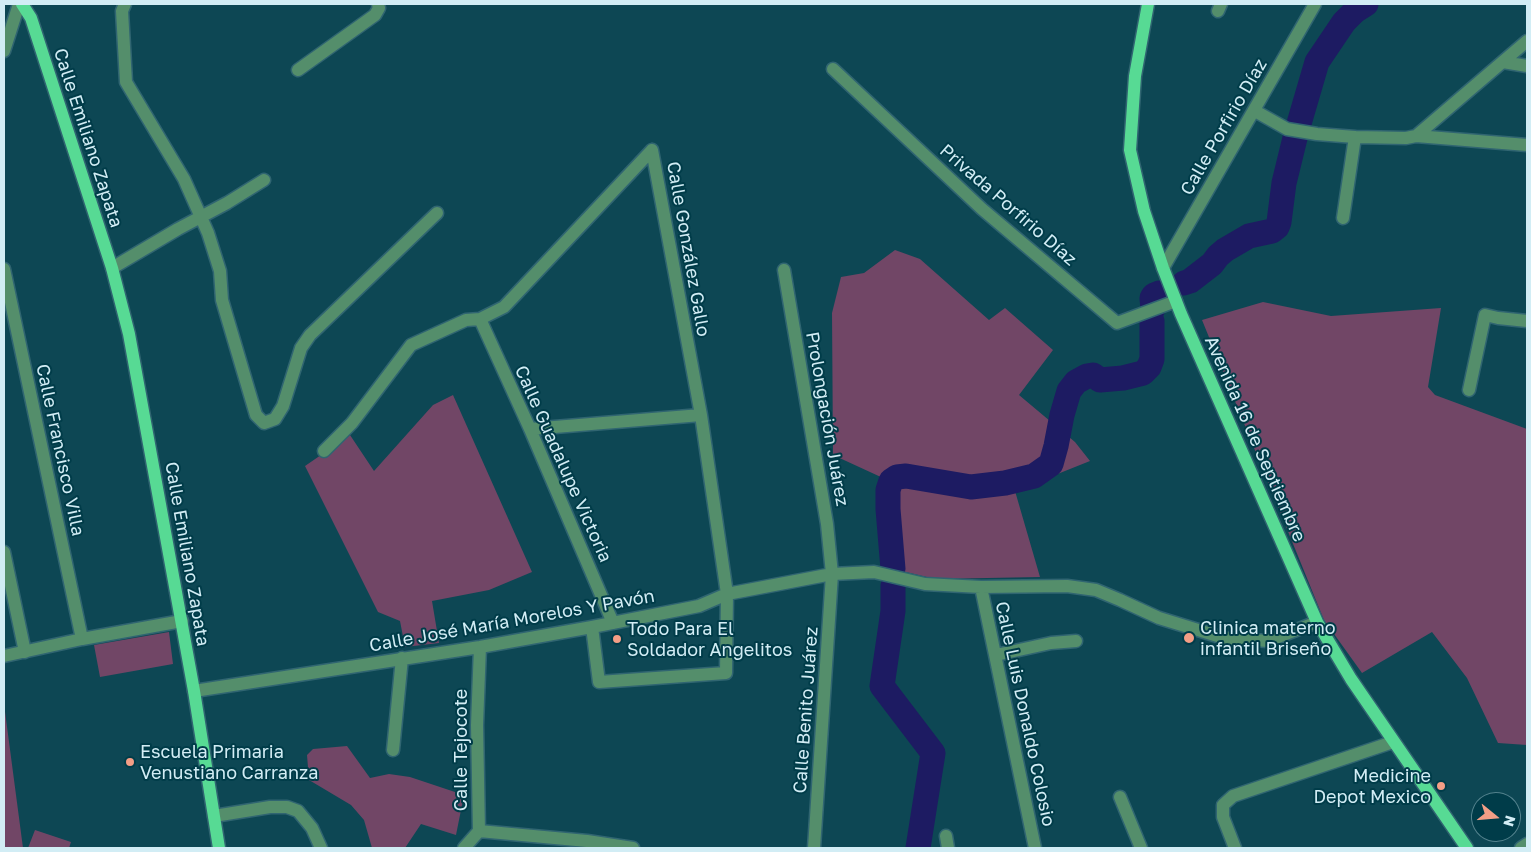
<!DOCTYPE html>
<html>
<head>
<meta charset="utf-8">
<style>
  body { margin:0 }
  #map { position:relative; width:1531px; height:852px; overflow:hidden; background:#0d4754; font-family:"Golos Text",sans-serif }
  canvas { display:block }
  .frame { position:absolute; inset:0; border:5px solid #d2edf5; pointer-events:none }
  .north { position:absolute; left:1471px; top:792px; width:50px; height:50px; box-sizing:border-box; background:#003c49; border:1px solid #54838e; border-radius:50%; rotate:107deg; font-size:14px; font-weight:700; line-height:20px; text-align:center; color:#d2edf5 }
  .north::after { content:''; display:block; margin:auto; width:18px; height:22px; background:#f49e86; clip-path:polygon(50% 0,100% 100%,50% 72%,0 100%) }
</style>
</head>
<body>
<div id="map">
<canvas width="1531" height="852"></canvas>
<div class="frame"></div>
<div class="north">N</div>
</div>
<script>
const c = document.querySelector('canvas').getContext('2d');
c.lineJoin = 'round';
function fill(path, color) {
  c.fillStyle = color;
  c.fill(path, 'evenodd');
}
function shape(rows) {
  const path = new Path2D();
  for (const r of rows) {
    path.moveTo(r[0], r[1]);
    for (let i = 2; i < r.length; i += 2) path.lineTo(r[i], r[i + 1]);
  }
  return path;
}
function strokePath(path, color, width, dash) {
  c.strokeStyle = color;
  c.lineWidth = width;
  c.lineCap = dash ? 'butt' : 'round';
  c.setLineDash(dash || []);
  c.stroke(path);
}
function label(font, color, halo, rows, align = 'center') {
  c.font = font + ' "Golos Text",sans-serif';
  c.lineWidth = 4;
  c.setLineDash([]);
  c.textBaseline = 'middle';
  c.strokeStyle = halo;
  c.fillStyle = color;
  for (const [text, x, y, turn = 0] of rows) {
    c.save();
    c.translate(x, y);
    c.rotate((+turn || 0) * Math.PI / 180);
    c.textAlign = isNaN(turn) ? turn : align;
    if (halo) c.strokeText(text, 0, 0);
    c.fillText(text, 0, 0);
    c.restore();
  }
}
fill(shape([
  [895,250,920,259,989,320,1005,308,1053,350,1019,395,1075,442,1090,461,1015,491,1040,577,935,579,885,567,883,478,833,455,832,313,841,277,864,273],
  [1263,302,1331,316,1441,308,1428,387,1435,395,1527,429,1527,745,1498,743,1467,678,1432,632,1362,673,1324,620,1202,320],
  [453,395,532,572,489,590,432,601,439,643,405,647,400,621,378,612,305,466,350,435,374,471,433,405],
  [169,632,173,664,100,677,94,645],
  [4,704,23,848,4,848],
  [347,746,370,778,389,774,410,777,464,795,456,835,421,824,405,848,372,848,364,820,351,805,309,780,307,755,313,749],
  [35,830,71,842,69,848,28,848]
]), '#714666');
strokePath(shape([
  [1298,127,1317,62,1344,22,1355,11,1366,4],
  [1184,283,1190,281,1212,264,1218,256,1225,250,1249,236,1272,231,1277,227,1279,222,1284,183,1295,138],
  [1153,309,1152,298,1154,295,1159,293],
  [893,569,888,509,888,490,891,481,897,477,906,476,971,487,1005,483,1034,476,1051,464,1056,446,1062,415,1069,391,1076,382,1087,376,1093,375,1100,380,1123,378,1143,373,1149,367,1152,359,1152,321],
  [893,586,893,611,882,686,933,753,918,848]
]), '#1d1b62', 25);
const minor = shape([
  [125,4,122,11,126,82,184,179,208,233,220,271,222,300,256,415,264,423,275,419,283,406,301,348,310,335,437,213],
  [1218,11,1221,4],
  [4,51,19,4],
  [1503,62,1527,66],
  [833,69,982,209,1117,323,1176,301],
  [298,70,375,15,379,8,378,4],
  [1255,111,1287,129,1317,134,1355,137,1406,138,1416,136,1527,41],
  [1416,136,1527,145],
  [1343,218,1355,137],
  [112,268,178,229,227,203,264,180],
  [1163,268,1315,4],
  [4,269,82,639],
  [784,270,827,524,832,574,814,848],
  [480,319,530,429,613,623],
  [1469,390,1485,315,1498,318,1527,321],
  [530,429,701,415],
  [324,451,352,423,411,345,466,320,480,319,504,307,652,150],
  [4,552,25,652],
  [981,587,1035,848],
  [592,627,599,682,726,673,727,594,701,415,652,150],
  [996,655,1051,643,1076,641],
  [4,656,82,639,182,621],
  [194,691,480,647,592,627,699,606,727,594,832,574,874,572,925,584,981,587,1067,586,1096,590,1120,600,1159,618,1224,638,1268,641,1317,622],
  [393,750,402,658],
  [1120,797,1141,848],
  [214,816,270,807,287,807,298,811,312,828,321,848],
  [479,831,587,841,633,848],
  [946,836,948,848],
  [464,848,479,831,477,725,480,647],
  [1235,848,1223,817,1223,805,1233,796,1393,742],
  [1521,848,1527,844]
]);
const major = shape([
  [22,4,31,18,112,268,129,334,194,691,219,848],
  [1148,4,1135,76,1130,150,1144,211,1163,268,1181,314,1317,622,1351,679,1467,848]
]);
strokePath(minor, '#306571', 15);
strokePath(major, '#306571', 15);
strokePath(minor, '#548e6b', 12);
strokePath(major, '#57da94', 12);
for (const [x, y, r, color] of [
  [1189,638,6,"#f49e86"],
  [617,639,5,"#f49e86"],
  [130,762,5,"#f49e86"],
  [1441,786,5,"#f49e86"]
]) {
  const dot = new Path2D();
  dot.arc(x, y, r, 0, 2 * Math.PI);
  c.fillStyle = color;
  c.fill(dot);
  strokePath(dot, '#003c49', 2);
}
label('18px', '#d2edf5', '#003c49', [
  ["Calle Porfirio Díaz",1224,127,-60],
  ["Calle Emiliano Zapata",88,138,72],
  ["Privada Porfirio Díaz",1008,205,41],
  ["Calle González Gallo",688,249,80],
  ["Prolongación Juárez",827,419,80],
  ["Avenida 16 de Septiembre",1255,439,66],
  ["Calle Francisco Villa",60,450,78],
  ["Calle Guadalupe Victoria",563,464,66],
  ["Calle Emiliano Zapata",187,554,80],
  ["Calle José María Morelos Y Pavón",512,621,-10],
  ["Calle Benito Juárez",806,710,-86],
  ["Calle Luis Donaldo Colosio",1025,714,78],
  ["Calle Tejocote",461,750,-90]
]);
label('18px', '#d2edf5', '#003c49', [
  ["Clinica materno",1200,628],
  ["infantil Briseño",1200,649],
  ["Todo Para El",627,629],
  ["Soldador Angelitos",627,650],
  ["Escuela Primaria",140,752],
  ["Venustiano Carranza",140,773],
  ["Medicine",1431,776,"right"],
  ["Depot Mexico",1431,797,"right"]
], 'left');
</script>
</body>
</html>
